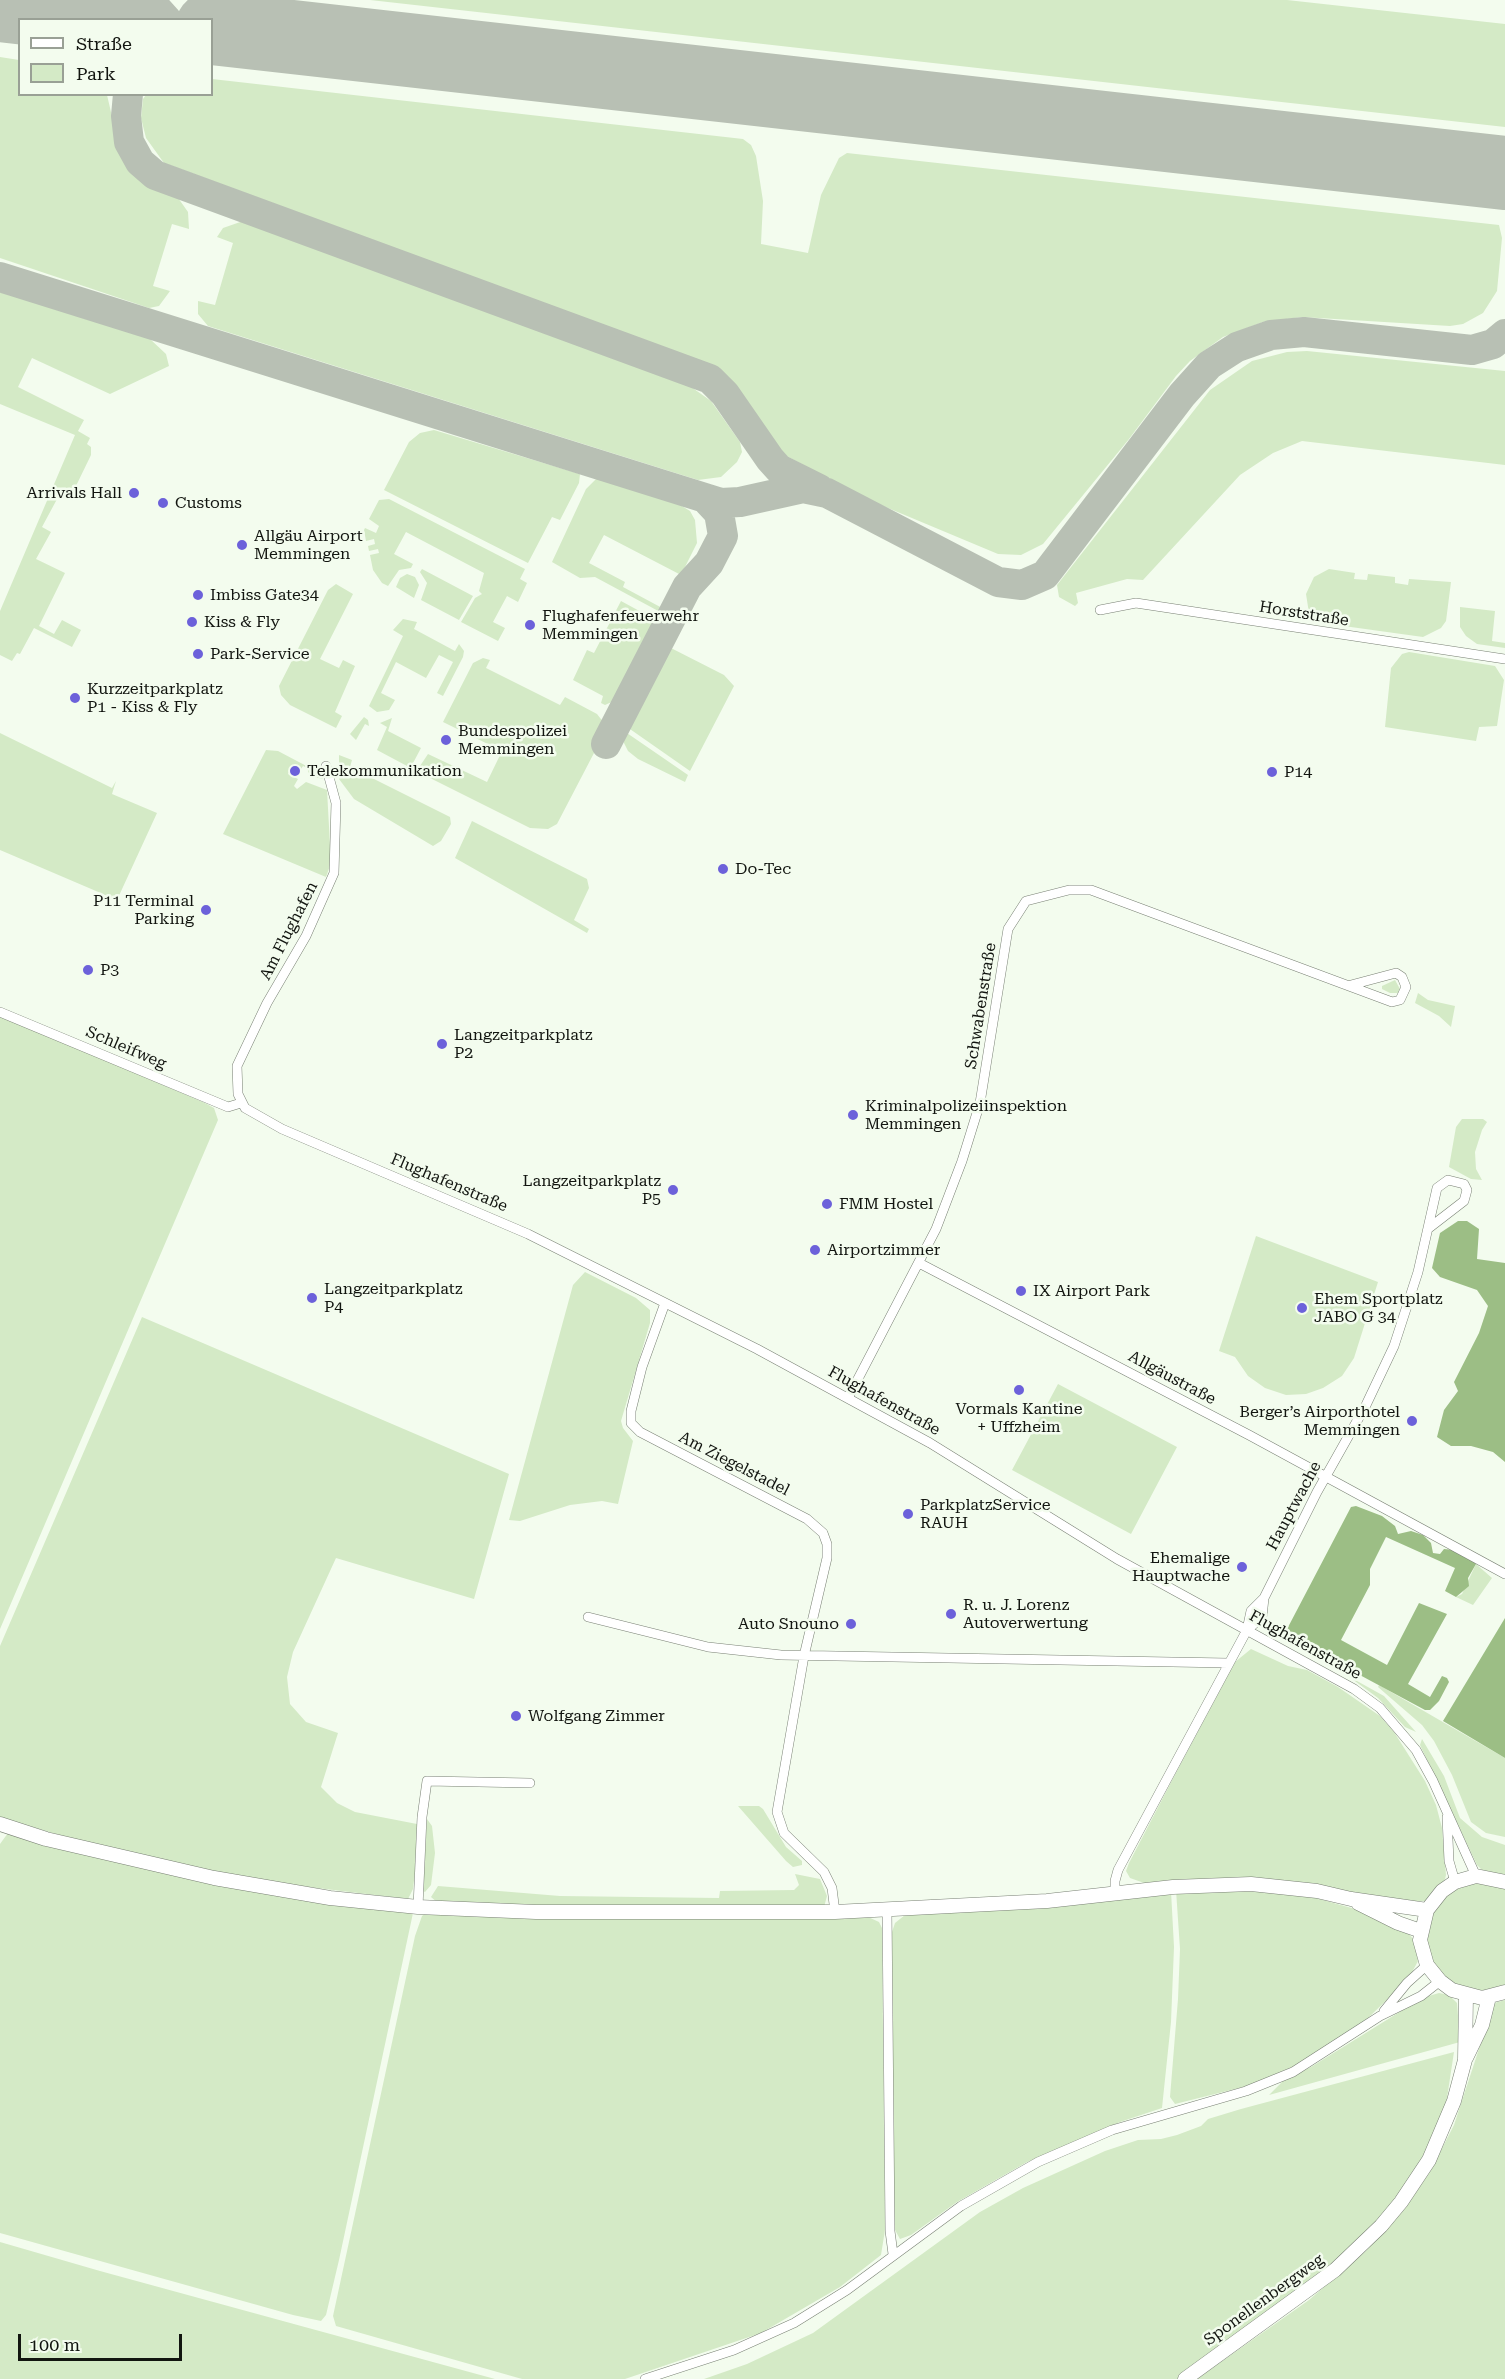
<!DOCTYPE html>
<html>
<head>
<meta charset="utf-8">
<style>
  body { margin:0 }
  #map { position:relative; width:1505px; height:2379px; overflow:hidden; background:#f3fcee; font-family:"Roboto Serif",serif }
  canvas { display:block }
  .legend { position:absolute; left:18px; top:18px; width:195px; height:78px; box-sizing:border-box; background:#f3fcee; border:2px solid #99a095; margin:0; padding:8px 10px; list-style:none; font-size:18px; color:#121510 }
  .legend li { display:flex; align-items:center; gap:12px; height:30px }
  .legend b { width:30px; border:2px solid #99a095 }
  .scale { position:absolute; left:18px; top:2334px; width:164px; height:27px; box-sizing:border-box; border:3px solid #121510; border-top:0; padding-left:8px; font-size:18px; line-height:21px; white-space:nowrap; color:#121510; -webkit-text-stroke:4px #f3fcee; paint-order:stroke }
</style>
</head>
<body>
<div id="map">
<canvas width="1505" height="2379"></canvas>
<ul class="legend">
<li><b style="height:8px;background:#fff"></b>Straße</li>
<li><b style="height:16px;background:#d4eac6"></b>Park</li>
</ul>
<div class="scale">100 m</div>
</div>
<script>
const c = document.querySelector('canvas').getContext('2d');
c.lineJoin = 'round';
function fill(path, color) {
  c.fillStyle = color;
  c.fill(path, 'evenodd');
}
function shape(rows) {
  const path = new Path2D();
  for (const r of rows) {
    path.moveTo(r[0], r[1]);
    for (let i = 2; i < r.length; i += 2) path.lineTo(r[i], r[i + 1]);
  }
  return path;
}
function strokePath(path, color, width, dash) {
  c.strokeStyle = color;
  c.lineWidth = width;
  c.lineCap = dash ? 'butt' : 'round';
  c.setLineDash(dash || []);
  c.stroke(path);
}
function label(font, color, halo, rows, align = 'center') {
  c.font = font + ' "Roboto Serif",serif';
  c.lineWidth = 5;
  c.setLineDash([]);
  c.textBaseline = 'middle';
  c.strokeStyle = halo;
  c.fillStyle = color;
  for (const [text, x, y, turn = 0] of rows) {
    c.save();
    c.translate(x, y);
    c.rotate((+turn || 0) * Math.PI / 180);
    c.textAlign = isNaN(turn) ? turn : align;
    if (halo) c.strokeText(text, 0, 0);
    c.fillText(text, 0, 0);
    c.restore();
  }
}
fill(shape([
  [370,0,1287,0,1505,24,1505,127],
  [0,57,19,60,20,94,107,95,117,138,127,159,141,176,176,195,188,212,189,229,172,224,153,286,170,291,159,306,149,308,0,258],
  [212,79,743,139,751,145,756,156,763,201,761,244,808,253,821,195,839,158,847,153,1499,225,1502,238,1497,291,1483,313,1463,324,1450,326,1302,317,1263,322,1223,337,1190,361,1176,376,1129,439,1043,544,1021,555,998,554,876,503,775,450,727,378,704,362,164,163,146,138,141,118,143,99,146,95,212,94],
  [246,220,627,358,687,384,711,401,740,442,742,452,737,462,721,477,698,480,208,326,198,314,198,301,215,305,233,243,217,237,223,228],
  [0,292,150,339,166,354,169,366,110,394,32,358,18,387,84,420,78,431,90,438,87,444,91,447,91,455,75,488,68,490,63,488,42,527,51,532,36,559,65,573,39,626,54,634,62,620,81,630,72,647,34,628,20,654,17,653,12,661,0,655,0,611,75,435,0,404],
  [1307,351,1505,371,1505,465,1302,441,1273,453,1240,475,1143,580,1127,579,1076,593,1078,603,1075,606,1059,597,1057,585,1210,390,1252,361,1287,352],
  [434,430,580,474,579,483,560,520,552,517,528,563,384,490,409,442,420,433],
  [597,478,677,503,690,511,695,520,697,543,681,575,604,535,589,563,625,582,623,587,664,609,662,613,595,577,580,578,552,562,586,489],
  [389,499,525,569,520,579,527,583,518,602,507,596,493,622,505,628,498,641,461,622,475,598,482,594,479,591,484,573,406,532,394,554,413,564,411,568,399,570,388,586,382,583,373,570,370,555,379,553,378,549,369,551,368,546,375,544,374,539,366,541,364,530,365,528,376,533,379,526,369,519,379,500],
  [422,569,473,596,459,620,421,600,427,583,420,572],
  [1329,569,1355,573,1354,579,1367,580,1368,574,1395,577,1395,583,1408,585,1409,579,1451,582,1446,621,1441,628,1423,637,1322,623,1309,613,1306,594,1314,577],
  [407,574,415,577,419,585,414,598,396,587,400,578],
  [336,584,353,594,320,659,339,668,343,660,355,666,335,712,342,716,336,728,290,705,281,695,279,686,328,590],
  [621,601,656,620,616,700,605,705,601,703,603,696,573,680,587,650,594,653],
  [1460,607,1495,611,1492,641,1505,643,1505,648,1477,644,1466,636,1460,627],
  [403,619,417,622,414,629,455,651,459,644,464,651,463,657,443,696,437,693,453,662,439,655,426,678,396,662,381,693,395,700,389,710,377,712,369,706,403,636,393,630],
  [667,646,724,675,734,686,690,771,627,727],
  [1409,652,1495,666,1504,680,1497,726,1479,727,1476,741,1385,727,1391,668,1402,654],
  [483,658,490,660,486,668,560,705,565,697,597,714,604,723,606,730,557,824,548,829,530,828,420,773,420,766,428,754,487,782,502,751,443,722,473,663],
  [364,717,368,720,369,726,365,724,356,740,350,734],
  [392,718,388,731,421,748,412,765,407,766,377,750,387,727,380,723],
  [624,731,688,775,685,782,638,759,628,751,624,743],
  [0,733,112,788,116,781,112,794,157,813,117,900,0,850],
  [266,750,278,751,314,770,323,779,310,776,307,768,303,766,301,769,293,765,288,774,298,779,294,786,297,789,306,782,327,790,331,863,326,877,223,834],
  [339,755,352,760,350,767,450,817,451,824,441,841,433,846,354,799,339,779],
  [472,821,587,879,589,888,574,920,589,929,587,933,455,858],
  [1395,980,1400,989,1398,993,1390,993,1382,989,1382,986],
  [1418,993,1428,1000,1455,1006,1451,1027,1439,1016,1415,1003],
  [0,1015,205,1103,214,1108,218,1120,0,1629],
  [1462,1119,1483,1119,1487,1122,1482,1130,1475,1152,1476,1169,1482,1180,1471,1179,1449,1167,1456,1127],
  [1256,1236,1378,1282,1354,1358,1342,1376,1323,1388,1306,1394,1286,1395,1265,1388,1248,1376,1235,1357,1219,1351],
  [585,1272,636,1298,650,1310,650,1323,621,1421,623,1428,633,1441,618,1504,602,1501,570,1505,520,1521,509,1520,573,1285],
  [142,1317,509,1474,474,1599,336,1558,293,1652,287,1677,290,1704,306,1722,338,1733,321,1787,337,1803,355,1812,417,1824,415,1872,413,1889,408,1899,243,1879,81,1841,0,1818,0,1646],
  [1058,1384,1177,1447,1131,1534,1012,1470],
  [1476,1564,1492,1578,1473,1605,1456,1597,1462,1594],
  [1251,1649,1288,1666,1307,1670,1338,1687,1380,1716,1394,1732,1425,1781,1436,1805,1442,1828,1446,1875,1444,1883,1426,1901,1406,1901,1281,1886,1147,1884,1130,1878,1126,1871,1129,1863,1178,1769,1235,1662],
  [1348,1676,1384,1696,1416,1732,1405,1727,1378,1698],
  [1379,1685,1505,1758,1505,1837,1486,1833,1471,1822,1452,1775,1434,1741,1422,1725,1378,1687],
  [1422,1739,1444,1776,1460,1818,1482,1837,1505,1845,1505,1877,1482,1870,1477,1865,1420,1745],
  [738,1806,759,1806,763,1809,786,1847,802,1861,802,1865,793,1867,786,1861],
  [427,1819,432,1826,435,1853,431,1885,425,1892,423,1891],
  [8,1833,237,1889,413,1913,339,2260,326,2315,321,2321,293,2315,0,2233,0,1844],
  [795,1874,820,1879,827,1896,824,1907,502,1905,438,1903,431,1897,438,1886,560,1896,719,1898,720,1891,794,1890,799,1885],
  [1472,1883,1483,1883,1505,1888,1505,1987,1485,1993,1463,1990,1444,1979,1431,1961,1426,1939,1427,1928,1435,1907,1451,1892],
  [1239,1888,1301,1894,1366,1912,1409,1934,1414,1940,1418,1961,1409,1978,1363,2023,1307,2061,1247,2086,1175,2104,1170,2097,1178,1999,1180,1949,1176,1890],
  [1171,1891,1174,1947,1171,2022,1162,2108,1120,2122,1027,2162,957,2202,911,2235,900,2239,895,2230,894,2214,892,1932,895,1923,905,1915],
  [427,1912,866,1916,879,1922,882,1928,885,2230,881,2255,840,2287,761,2333,625,2379,522,2379,336,2326,333,2316,415,1936,422,1916],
  [1439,1993,1449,1995,1457,2003,1460,2042,1269,2095,1284,2080,1311,2067,1422,1998],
  [1505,2000,1505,2379,1197,2379,1309,2300,1366,2251,1404,2210,1430,2172,1454,2125,1494,2003],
  [1454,2052,1445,2111,1415,2172,1393,2203,1372,2227,1325,2271,1177,2379,704,2379,747,2364,813,2333,980,2212,1023,2188,1105,2151,1138,2140,1161,2139,1177,2135,1201,2126,1208,2119,1241,2109],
  [0,2242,100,2271,495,2379,0,2379]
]), '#d4eac6');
fill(shape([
  [1458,1221,1467,1221,1479,1229,1477,1259,1505,1263,1505,1462,1493,1452,1471,1446,1451,1446,1437,1437,1444,1410,1458,1391,1454,1382,1479,1333,1488,1306,1477,1290,1440,1277,1432,1268,1440,1233],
  [1356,1506,1382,1516,1395,1526,1398,1534,1411,1531,1423,1535,1431,1543,1433,1553,1440,1554,1444,1549,1455,1550,1471,1557,1476,1564,1468,1578,1469,1586,1456,1597,1445,1591,1455,1568,1386,1537,1370,1569,1370,1585,1341,1640,1387,1665,1419,1603,1447,1614,1408,1684,1430,1697,1442,1676,1447,1678,1449,1682,1439,1701,1430,1710,1425,1710,1289,1637,1286,1631,1351,1507],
  [1505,1618,1505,1758,1443,1721]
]), '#9cbe85');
strokePath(shape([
  [149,0,167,20],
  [100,16,114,12,131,0],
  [128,94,126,116,129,142,140,162,155,175,710,379,725,394,770,459,779,469,819,489],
  [0,277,721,503,740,502,803,488,827,493,998,582,1022,585,1045,575,1182,395,1209,365,1237,347,1271,335,1304,332,1472,350,1493,344,1505,334],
  [606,744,687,587,709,563,723,536,719,513,705,498]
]), '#b8c0b4', 30);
strokePath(shape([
  [0,5,131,20],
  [212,28,1505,173]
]), '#b8c0b4', 74);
const street = shape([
  [1100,610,1136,603,1505,659],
  [326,766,336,803,334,873,306,936,267,1003,237,1066,238,1094,245,1108,282,1129,528,1234,757,1349,930,1443,1117,1559,1354,1689,1380,1708,1416,1750,1433,1781,1476,1876],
  [0,1012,228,1107,241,1103],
  [919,1263,1249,1435,1505,1574],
  [665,1303,642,1367,631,1411,631,1423,640,1432,807,1519,823,1533,827,1544,827,1558,804,1656,777,1812,784,1833,824,1872,832,1888,835,1912],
  [848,1398,936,1229,962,1161,980,1103,1008,929,1026,901,1069,890,1091,890,1392,1002,1400,1000,1406,987,1402,977,1396,973,1351,985],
  [588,1617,708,1647,781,1655,1228,1663],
  [1247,1630,1262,1617,1264,1598],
  [1447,1817,1449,1861,1455,1882],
  [1115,1894,1115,1881,1118,1870,1247,1630,1251,1611,1264,1598,1317,1492,1366,1405,1394,1346,1418,1272,1437,1188,1448,1180,1464,1184,1467,1190,1464,1201,1429,1228],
  [418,1907,422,1817,427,1781,530,1783],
  [887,1910,890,2231,893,2254],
  [1384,2011,1407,1983,1427,1965],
  [645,2379,734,2350,794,2323,847,2290,961,2206,1038,2162,1112,2130,1246,2091,1293,2072,1380,2016,1421,1996,1440,1981]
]);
const secondary = shape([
  [0,1824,46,1839,214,1878,330,1898,418,1907,536,1912,835,1912,1047,1901,1173,1887,1251,1884,1317,1891,1351,1899,1427,1910],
  [1505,1882,1476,1876,1455,1882,1442,1891,1427,1910,1420,1940,1427,1965,1440,1981,1452,1990,1482,1998,1505,1992],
  [1358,1903,1398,1923,1421,1931],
  [1466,2058,1482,2025,1489,1997],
  [1185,2379,1335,2270,1381,2226,1401,2202,1429,2160,1454,2101,1465,2060,1466,1996]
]);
strokePath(street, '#798074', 10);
strokePath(secondary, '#798074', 15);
strokePath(street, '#fff', 9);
strokePath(secondary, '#fff', 14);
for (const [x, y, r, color] of [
  [134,493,6,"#6c61da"],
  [163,503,6,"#6c61da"],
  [242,545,6,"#6c61da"],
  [198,595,6,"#6c61da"],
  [192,622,6,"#6c61da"],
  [530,625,6,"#6c61da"],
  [198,654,6,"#6c61da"],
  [75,698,6,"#6c61da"],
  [446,740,6,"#6c61da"],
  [295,771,6,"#6c61da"],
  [1272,772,6,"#6c61da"],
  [723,869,6,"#6c61da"],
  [206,910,6,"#6c61da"],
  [88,970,6,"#6c61da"],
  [442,1044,6,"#6c61da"],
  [853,1115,6,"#6c61da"],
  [673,1190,6,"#6c61da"],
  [827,1204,6,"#6c61da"],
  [815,1250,6,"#6c61da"],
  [1021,1291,6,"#6c61da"],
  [312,1298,6,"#6c61da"],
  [1302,1308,6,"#6c61da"],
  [1019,1390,6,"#6c61da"],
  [1412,1421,6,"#6c61da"],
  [908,1514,6,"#6c61da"],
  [1242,1567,6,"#6c61da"],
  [951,1614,6,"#6c61da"],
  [851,1624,6,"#6c61da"],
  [516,1716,6,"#6c61da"]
]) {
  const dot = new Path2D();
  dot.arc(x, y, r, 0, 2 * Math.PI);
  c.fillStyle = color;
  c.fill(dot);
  strokePath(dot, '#f3fcee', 2);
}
label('16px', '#121510', '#f3fcee', [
  ["Arrivals Hall",122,493,"right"],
  ["Customs",175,503],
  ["Allgäu Airport",254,536],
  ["Memmingen",254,554],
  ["Imbiss Gate34",210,595],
  ["Flughafenfeuerwehr",542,616],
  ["Memmingen",542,634],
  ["Kiss & Fly",204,622],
  ["Park-Service",210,654],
  ["Kurzzeitparkplatz",87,689],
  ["P1 - Kiss & Fly",87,707],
  ["Bundespolizei",458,731],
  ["Memmingen",458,749],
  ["Telekommunikation",307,771],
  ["P14",1284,772],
  ["Do-Tec",735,869],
  ["P11 Terminal",194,901,"right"],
  ["Parking",194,919,"right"],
  ["P3",100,970],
  ["Langzeitparkplatz",454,1035],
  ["P2",454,1053],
  ["Kriminalpolizeiinspektion",865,1106],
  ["Memmingen",865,1124],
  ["Langzeitparkplatz",661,1181,"right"],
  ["P5",661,1199,"right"],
  ["FMM Hostel",839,1204],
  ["Airportzimmer",827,1250],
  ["Langzeitparkplatz",324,1289],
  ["P4",324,1307],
  ["IX Airport Park",1033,1291],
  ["Ehem Sportplatz",1314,1299],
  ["JABO G 34",1314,1317],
  ["Vormals Kantine",1019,1409,"center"],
  ["+ Uffzheim",1019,1427,"center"],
  ["Berger’s Airporthotel",1400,1412,"right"],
  ["Memmingen",1400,1430,"right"],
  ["ParkplatzService",920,1505],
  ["RAUH",920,1523],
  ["Ehemalige",1230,1558,"right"],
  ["Hauptwache",1230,1576,"right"],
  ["R. u. J. Lorenz",963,1605],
  ["Autoverwertung",963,1623],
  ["Auto Snouno",839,1624,"right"],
  ["Wolfgang Zimmer",528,1716]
], 'left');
label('16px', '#121510', '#f3fcee', [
  ["Horststraße",1304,614,9],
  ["Am Flughafen",289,931,-63],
  ["Schwabenstraße",981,1006,-81],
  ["Schleifweg",126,1048,23],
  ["Flughafenstraße",449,1183,23],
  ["Allgäustraße",1172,1378,28],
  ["Flughafenstraße",884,1401,29],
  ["Am Ziegelstadel",734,1464,27],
  ["Hauptwache",1294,1506,-62],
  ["Flughafenstraße",1305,1645,29],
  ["Sponellenbergweg",1264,2300,-36]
]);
</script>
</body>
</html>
